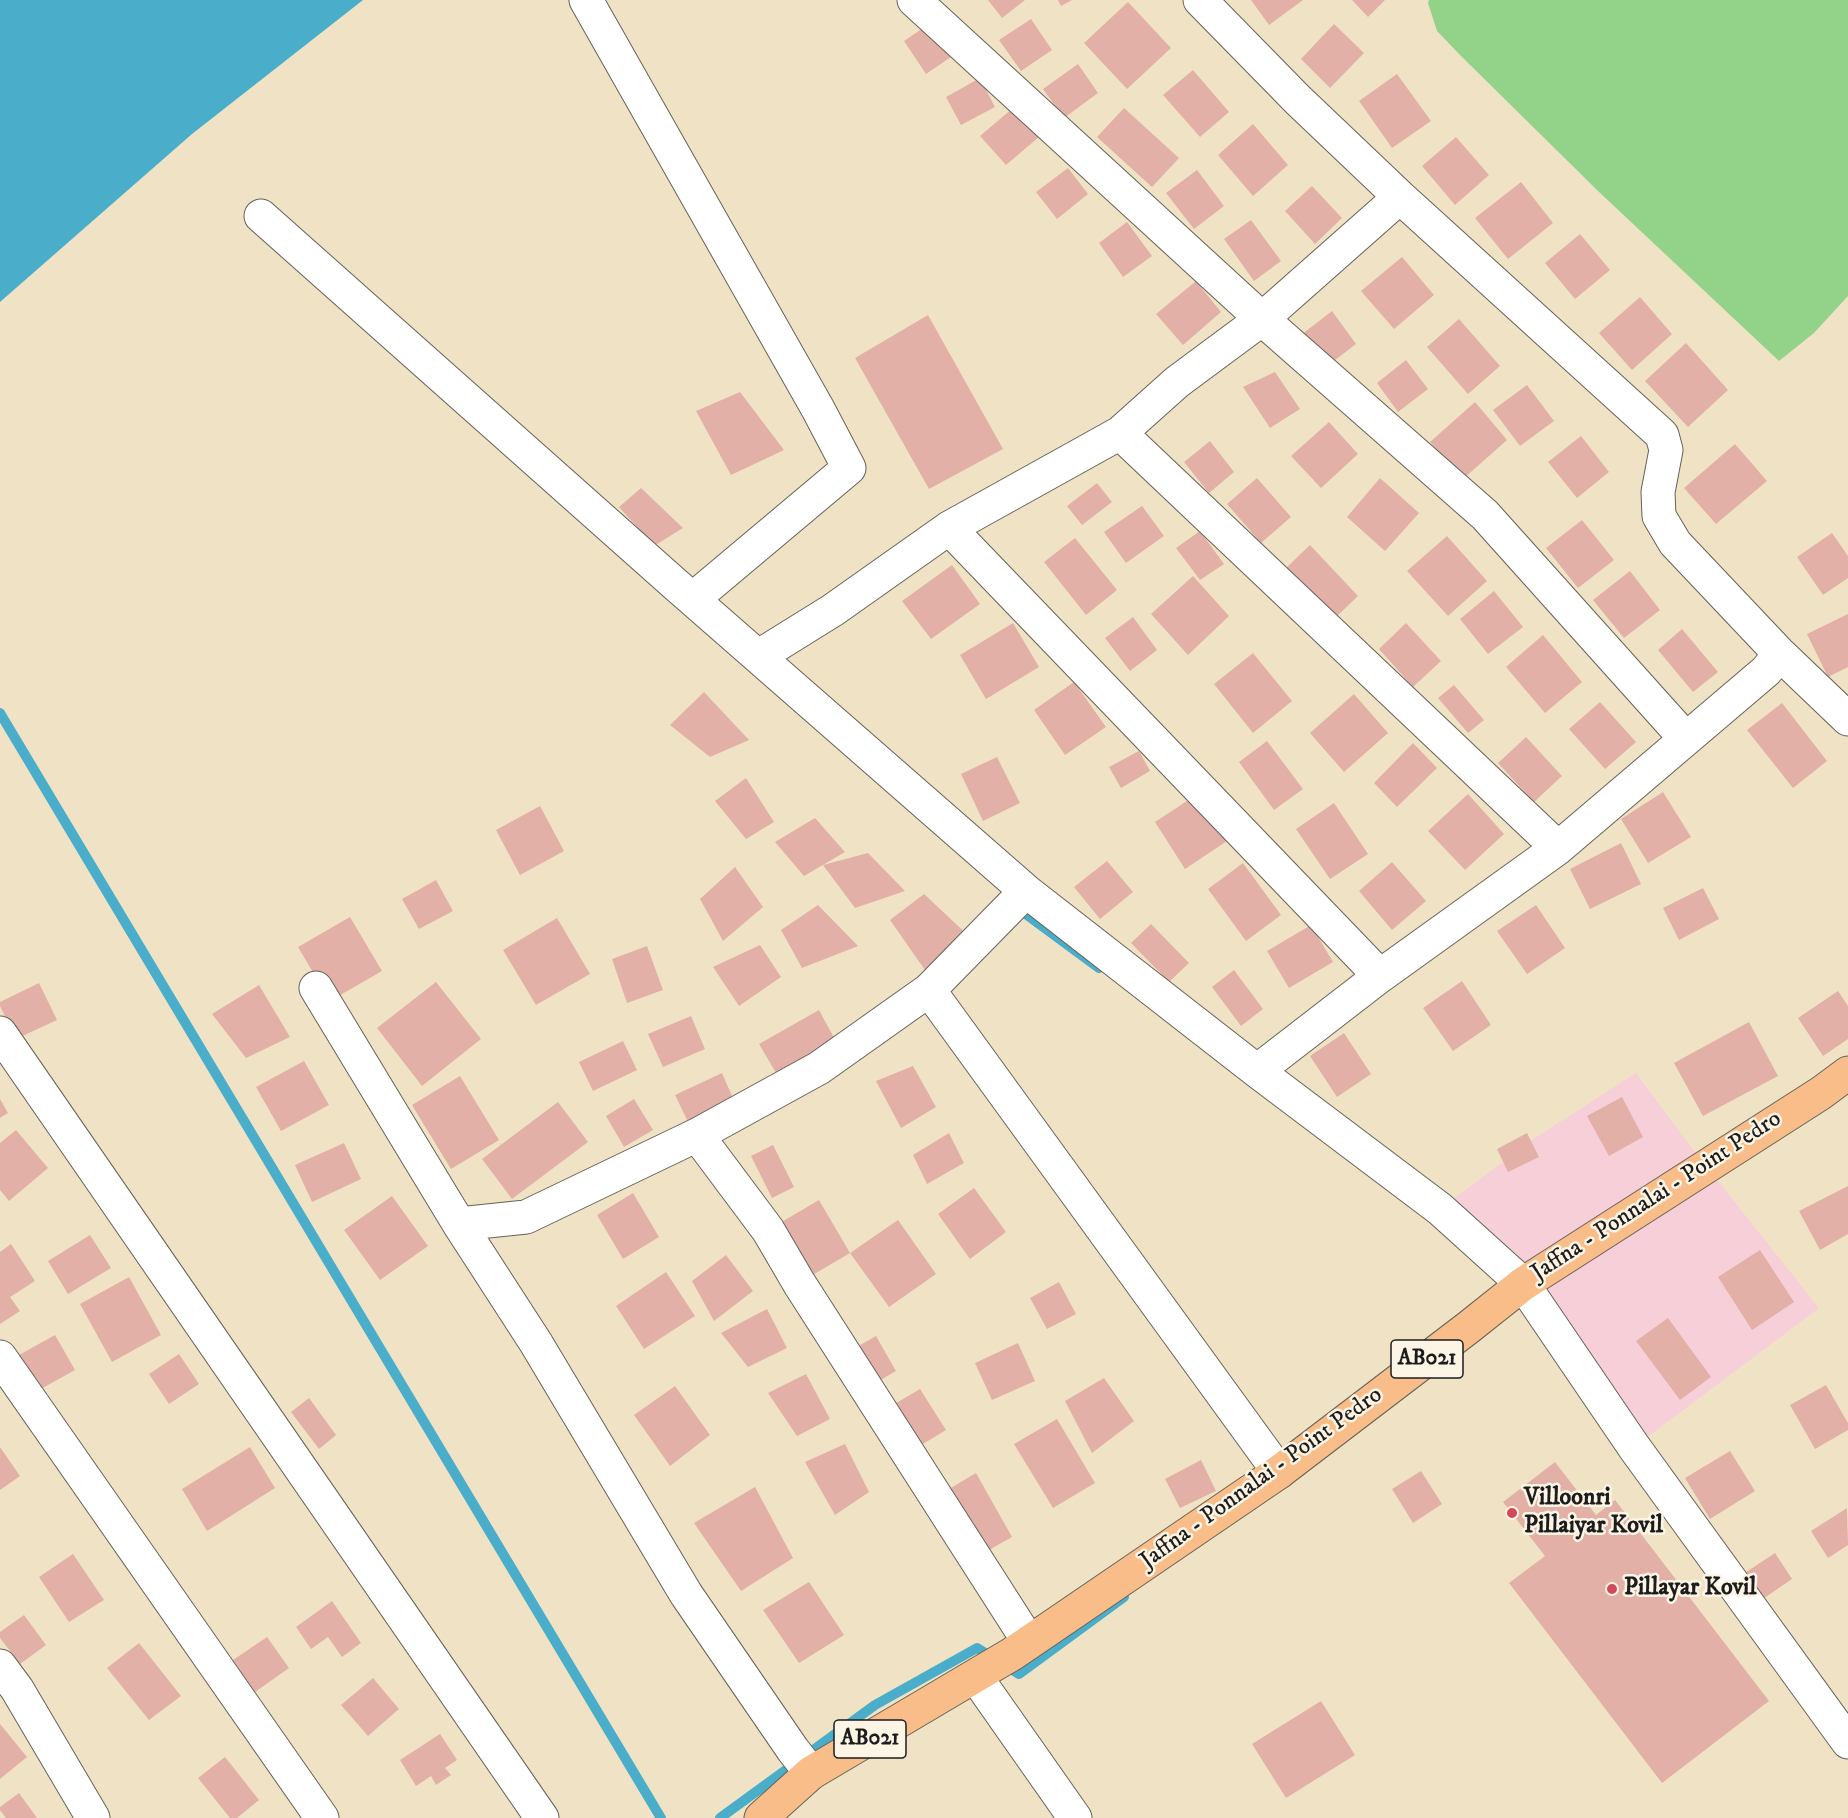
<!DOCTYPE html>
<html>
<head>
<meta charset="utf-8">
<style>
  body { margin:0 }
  canvas { display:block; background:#f0e3c5 }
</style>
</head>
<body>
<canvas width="1848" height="1818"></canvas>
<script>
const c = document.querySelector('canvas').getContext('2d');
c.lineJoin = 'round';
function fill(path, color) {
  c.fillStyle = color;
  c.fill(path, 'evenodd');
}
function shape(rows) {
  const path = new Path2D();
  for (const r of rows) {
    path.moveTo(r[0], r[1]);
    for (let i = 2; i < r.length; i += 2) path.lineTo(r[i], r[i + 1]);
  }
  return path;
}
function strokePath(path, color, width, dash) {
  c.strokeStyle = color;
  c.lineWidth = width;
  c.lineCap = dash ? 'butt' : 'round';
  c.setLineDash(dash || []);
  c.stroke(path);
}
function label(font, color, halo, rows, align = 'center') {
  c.font = font + ' "IM FELL DW Pica",serif';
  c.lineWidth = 5;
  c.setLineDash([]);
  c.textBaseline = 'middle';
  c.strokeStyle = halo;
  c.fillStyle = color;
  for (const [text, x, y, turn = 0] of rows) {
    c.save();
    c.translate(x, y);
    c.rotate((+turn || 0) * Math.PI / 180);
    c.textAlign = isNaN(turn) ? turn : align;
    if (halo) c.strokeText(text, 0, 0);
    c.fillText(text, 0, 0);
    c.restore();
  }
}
fill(shape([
  [1636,1073,1691,1147,1819,1308,1634,1447,1440,1209,1535,1138]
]), '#f6cfd8');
fill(shape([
  [1429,0,1848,0,1848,296,1814,333,1779,361,1598,191,1460,55,1437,31,1428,3]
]), '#93d389');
fill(shape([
  [0,0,363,0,192,134,0,302]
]), '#4aadc9');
strokePath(shape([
  [0,713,661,1818],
  [1023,912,1099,968],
  [720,1818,875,1705,977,1648,1019,1674,1124,1597]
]), '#4aadc9', 10);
fill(shape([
  [988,0,1025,0,1002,18],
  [1058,0,1072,0,1061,6],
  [1251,0,1303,0,1269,25],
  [1352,0,1385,0,1368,17],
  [1128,2,1171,48,1127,89,1084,43],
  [1031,19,1052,50,1021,71,999,40],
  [932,22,954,55,926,74,904,41],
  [1334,24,1364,53,1330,88,1301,59],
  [1078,64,1098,93,1064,118,1043,89],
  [1193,70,1229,112,1200,137,1163,95],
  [1397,74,1431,121,1392,148,1359,101],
  [980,78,995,107,961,125,946,97],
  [1013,108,1039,137,1006,165,980,136],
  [1124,108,1179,158,1152,187,1097,137],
  [1253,124,1288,165,1253,196,1218,155],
  [1456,137,1489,175,1455,205,1422,166],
  [1068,168,1088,194,1057,219,1036,192],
  [1197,170,1224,206,1194,229,1166,193],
  [1521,182,1553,223,1508,259,1475,218],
  [1312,186,1342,218,1315,244,1285,211],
  [1251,220,1281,261,1254,281,1224,239],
  [1127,222,1152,256,1123,277,1099,243],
  [1580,234,1610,270,1575,299,1545,263],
  [1402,257,1434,295,1394,329,1361,291],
  [1196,281,1221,312,1183,345,1156,314],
  [1640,297,1672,334,1632,370,1599,333],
  [1332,311,1356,344,1326,367,1301,335],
  [928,315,1003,449,929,489,855,358],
  [1459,319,1500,366,1468,394,1427,347],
  [1686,343,1728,390,1688,427,1645,381],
  [1406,360,1428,389,1398,412,1377,383],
  [1275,372,1300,409,1270,428,1243,387],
  [1527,385,1554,421,1520,446,1493,410],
  [740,392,784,450,731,475,696,411],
  [1475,402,1507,440,1463,479,1430,442],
  [1329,422,1358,454,1321,488,1291,456],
  [1581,436,1609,472,1577,498,1548,462],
  [1210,441,1234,472,1209,493,1184,462],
  [1735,444,1767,481,1716,524,1684,488],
  [1257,478,1291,517,1261,543,1227,504],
  [1380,478,1419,513,1385,551,1347,517],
  [1097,483,1112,502,1082,525,1067,506],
  [641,488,683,528,654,546,619,507],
  [1142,506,1164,536,1126,563,1104,532],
  [1582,520,1614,560,1578,588,1546,548],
  [1200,531,1224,564,1200,580,1176,548],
  [1832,533,1848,556,1848,578,1823,595,1797,557],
  [1447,536,1487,581,1448,616,1407,571],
  [1075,538,1117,590,1086,615,1044,562],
  [1310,545,1358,596,1333,620,1285,569],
  [952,565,980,604,931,639,902,601],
  [1630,571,1660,610,1624,638,1593,600],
  [1193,576,1229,616,1188,655,1151,614],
  [1494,591,1523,627,1488,654,1460,619],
  [1848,614,1848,667,1828,677,1807,634],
  [1133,617,1157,650,1130,671,1105,638],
  [1013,623,1039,667,986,699,960,655],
  [1406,623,1441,661,1413,687,1379,649],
  [1682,629,1718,672,1693,692,1658,650],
  [1543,635,1582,682,1545,713,1506,667],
  [1253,653,1292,701,1253,733,1214,684],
  [1074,682,1106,727,1065,755,1034,710],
  [1454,685,1484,720,1468,733,1438,698],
  [704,692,749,740,710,757,670,725],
  [1354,694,1388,733,1344,772,1310,733],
  [1600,702,1636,742,1605,769,1569,729],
  [1782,703,1827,761,1793,788,1747,730],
  [1526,737,1562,776,1534,802,1498,763],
  [1267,741,1303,789,1274,810,1239,762],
  [1413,743,1437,768,1397,807,1374,783],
  [1139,751,1150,771,1121,788,1109,767],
  [997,757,1020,803,983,821,961,774],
  [746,778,774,822,746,839,715,801],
  [1663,792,1691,837,1648,863,1621,819],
  [1468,794,1504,834,1465,870,1428,831],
  [1196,795,1227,841,1185,869,1155,822],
  [1334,803,1368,854,1330,879,1296,829],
  [540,806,564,851,520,875,496,830],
  [815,818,845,852,804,876,775,842],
  [1621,843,1641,884,1590,909,1570,869],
  [868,853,905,891,855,908,823,865],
  [1107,861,1133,892,1100,919,1074,887],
  [1392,862,1426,901,1392,930,1359,891],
  [1243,863,1281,915,1246,941,1208,889],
  [735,867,763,907,723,941,700,899],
  [436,880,453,911,419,929,402,899],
  [1703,888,1719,919,1679,940,1663,908],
  [924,894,973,940,927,973,890,920],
  [818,905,858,946,802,968,781,930],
  [1536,905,1565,948,1527,974,1497,931],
  [350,917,382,971,330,1001,298,947],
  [557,918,590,974,536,1005,503,950],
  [1151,924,1189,963,1169,982,1131,943],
  [1311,925,1333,962,1289,988,1267,951],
  [760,945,781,977,739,1006,713,967],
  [647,946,663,990,627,1003,612,959],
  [1234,970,1263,1009,1241,1026,1212,987],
  [1462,981,1491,1025,1453,1051,1423,1008],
  [436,982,481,1039,422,1086,377,1028],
  [39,983,57,1020,16,1039,0,1006,0,1002],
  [259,985,290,1037,246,1058,212,1014],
  [1838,991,1848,1006,1848,1039,1823,1056,1798,1018],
  [819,1010,838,1045,779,1078,759,1044],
  [691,1016,705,1049,663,1067,648,1034],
  [1749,1022,1778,1076,1703,1116,1674,1063],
  [1344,1033,1371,1074,1337,1097,1310,1056],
  [623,1041,637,1070,593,1091,579,1062],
  [304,1061,329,1105,281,1131,256,1087],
  [913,1066,936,1107,901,1128,876,1081],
  [722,1073,735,1103,689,1124,675,1095],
  [460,1076,499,1140,451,1169,412,1105],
  [1622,1097,1643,1137,1609,1156,1587,1116],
  [0,1099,8,1113,0,1118],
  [634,1099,653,1130,624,1147,606,1116],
  [558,1102,588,1142,512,1199,482,1159],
  [16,1130,48,1168,9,1201,0,1190,0,1143],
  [949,1133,964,1163,927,1184,913,1155],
  [1527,1133,1539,1157,1508,1172,1497,1149],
  [344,1143,361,1179,312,1202,295,1165],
  [773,1145,794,1187,772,1198,751,1156],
  [1848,1186,1848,1234,1820,1250,1799,1211],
  [974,1188,1006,1232,970,1259,938,1214],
  [633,1193,659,1237,623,1259,597,1215],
  [392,1196,428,1246,380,1280,344,1230],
  [819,1200,850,1253,799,1283,768,1230],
  [898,1220,936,1274,889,1307,850,1253],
  [90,1235,111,1268,68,1294,48,1261],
  [11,1244,35,1281,10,1297,20,1311,0,1324,0,1252],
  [1760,1250,1794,1302,1752,1330,1718,1277],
  [726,1255,753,1291,714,1321,692,1281],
  [666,1272,695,1316,644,1349,616,1306],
  [129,1277,161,1335,112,1362,80,1304],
  [1059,1282,1076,1314,1047,1329,1030,1298],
  [767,1309,787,1348,748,1367,721,1333],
  [1668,1318,1711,1377,1680,1400,1636,1341],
  [55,1335,75,1370,30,1395,10,1360],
  [876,1336,896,1371,870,1386,850,1351],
  [1018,1343,1035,1381,992,1400,975,1363],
  [179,1354,199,1384,169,1404,149,1374],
  [806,1374,830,1419,797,1436,768,1393],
  [1104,1378,1134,1421,1092,1453,1065,1401],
  [1826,1385,1848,1423,1848,1430,1815,1449,1790,1405],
  [675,1386,710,1435,670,1466,634,1415],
  [920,1389,946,1430,918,1447,893,1405],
  [309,1398,336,1435,319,1449,291,1412],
  [1057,1419,1095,1483,1053,1508,1014,1444],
  [845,1444,869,1492,835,1515,805,1462],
  [0,1447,20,1476,0,1490],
  [250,1447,275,1488,207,1531,182,1489],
  [1730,1451,1755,1491,1710,1519,1685,1478],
  [1201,1460,1216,1491,1180,1508,1165,1479],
  [1555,1462,1596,1515,1615,1500,1769,1701,1662,1783,1509,1583,1545,1556,1503,1502],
  [1421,1471,1442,1504,1413,1523,1392,1489],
  [976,1473,1012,1537,980,1555,944,1492],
  [755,1487,793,1558,741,1591,694,1523],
  [1847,1508,1848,1545,1828,1558,1811,1531],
  [1775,1553,1792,1579,1751,1607,1734,1580],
  [73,1554,104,1600,69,1622,39,1577],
  [809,1582,844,1635,799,1663,763,1610],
  [332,1601,361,1643,342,1657,328,1637,311,1649,296,1627],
  [24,1615,46,1645,20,1664,0,1638,0,1632],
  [267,1637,289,1668,255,1692,233,1660],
  [139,1643,181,1696,149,1720,107,1668],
  [373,1678,399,1709,368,1736,341,1705],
  [1321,1701,1355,1755,1286,1798,1252,1744],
  [0,1724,27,1757,0,1779],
  [440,1734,457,1760,445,1768,451,1775,436,1785,431,1776,416,1786,400,1760],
  [225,1757,259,1800,237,1818,230,1818,198,1778],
  [19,1793,37,1818,6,1818,0,1810,0,1807]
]), '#e2b0a6');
const minor = shape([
  [586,0,818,409,849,468,693,599],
  [914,0,1262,319,1485,515,1686,739],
  [1200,0,1298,100,1400,197,1662,435,1666,450,1658,492,1659,516,1675,543,1780,654,1766,671,1558,848,1380,976,1257,1071],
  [261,216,675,584,1026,891,1257,1071,1440,1209,1523,1284,1634,1447,1848,1742],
  [1120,433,1558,848],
  [949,528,1380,976],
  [1780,654,1848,719],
  [759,656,833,610,949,528,1120,433,1177,382,1262,319,1400,197],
  [316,988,459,1224,536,1343,686,1594,793,1750,811,1773],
  [929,990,1279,1472],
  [0,1033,542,1818],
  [697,1135,768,1230,799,1283,1029,1642],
  [459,1224,526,1217,697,1135,819,1068,929,990,1026,891],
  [0,1357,322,1818],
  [0,1666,17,1689,93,1818],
  [976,1677,1075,1818]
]);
const major = shape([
  [761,1818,811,1773,1012,1654,1279,1472,1469,1327,1523,1284,1821,1093,1848,1073]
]);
strokePath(minor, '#666257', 35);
strokePath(major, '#666257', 35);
strokePath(minor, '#fff', 33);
strokePath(major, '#f8bd89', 33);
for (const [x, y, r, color] of [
  [1512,1513,6,"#d1495b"],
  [1612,1589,6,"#d1495b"]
]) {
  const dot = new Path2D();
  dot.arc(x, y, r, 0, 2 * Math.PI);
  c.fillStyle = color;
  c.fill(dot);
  strokePath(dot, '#fcf5e5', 2);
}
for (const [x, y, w] of [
  [1427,1359,72],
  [870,1739,72]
]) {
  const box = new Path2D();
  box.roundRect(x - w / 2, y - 19, w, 38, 4.5);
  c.fillStyle = '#fcf5e5';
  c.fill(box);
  strokePath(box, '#1c1c1c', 1.5);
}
label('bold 22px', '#1c1c1c', null, [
  ["AB021",1427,1359],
  ["AB021",870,1739]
]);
label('24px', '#1c1c1c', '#fcf5e5', [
  ["Jaffna - Ponnalai - Point Pedro",1657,1197,-33],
  ["Jaffna - Ponnalai - Point Pedro",1262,1479,-36]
]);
label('bold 24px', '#1c1c1c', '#fcf5e5', [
  ["Villoonri",1524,1499],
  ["Pillaiyar Kovil",1524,1527],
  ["Pillayar Kovil",1624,1589]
], 'left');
</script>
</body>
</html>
